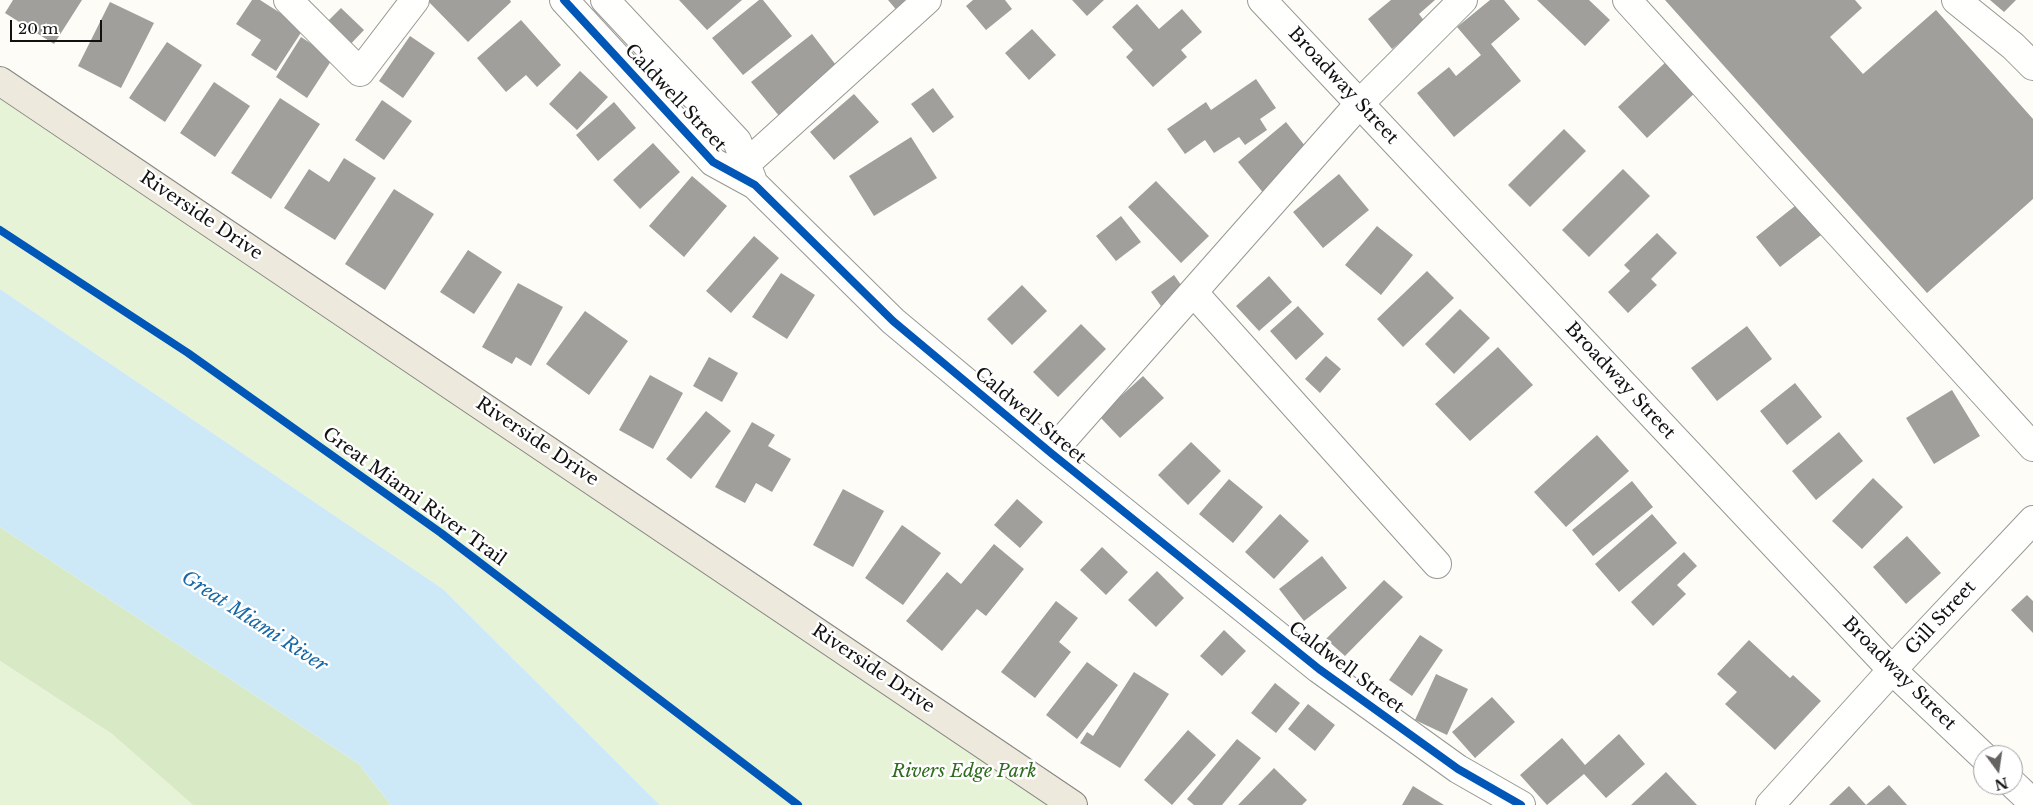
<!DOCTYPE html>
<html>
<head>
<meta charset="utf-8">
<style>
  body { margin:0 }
  #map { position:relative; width:2033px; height:805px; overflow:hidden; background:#fdfcf7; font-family:"Libre Baskerville",serif }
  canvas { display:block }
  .north { position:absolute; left:1973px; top:745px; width:50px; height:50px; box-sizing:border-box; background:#fff; border:1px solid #a0a0a0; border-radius:50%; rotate:166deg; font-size:14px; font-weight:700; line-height:20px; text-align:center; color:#111 }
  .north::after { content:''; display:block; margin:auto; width:18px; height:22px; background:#646362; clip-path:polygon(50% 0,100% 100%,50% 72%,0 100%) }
  .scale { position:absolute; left:10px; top:20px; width:92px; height:22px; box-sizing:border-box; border:2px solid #111; border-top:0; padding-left:6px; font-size:15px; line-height:18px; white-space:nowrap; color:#111; -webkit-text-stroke:4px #fff; paint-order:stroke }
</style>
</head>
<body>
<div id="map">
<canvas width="2033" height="805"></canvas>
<div class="north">N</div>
<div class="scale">20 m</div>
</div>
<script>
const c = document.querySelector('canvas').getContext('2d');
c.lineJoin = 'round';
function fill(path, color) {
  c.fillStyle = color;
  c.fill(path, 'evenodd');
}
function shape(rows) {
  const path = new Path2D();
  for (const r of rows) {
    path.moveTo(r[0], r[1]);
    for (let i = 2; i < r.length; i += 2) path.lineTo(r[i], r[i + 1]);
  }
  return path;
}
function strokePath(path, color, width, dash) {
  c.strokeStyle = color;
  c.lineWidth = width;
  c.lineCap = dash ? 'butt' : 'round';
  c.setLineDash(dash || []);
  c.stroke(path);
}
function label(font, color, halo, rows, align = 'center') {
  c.font = font + ' "Libre Baskerville",serif';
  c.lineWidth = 5;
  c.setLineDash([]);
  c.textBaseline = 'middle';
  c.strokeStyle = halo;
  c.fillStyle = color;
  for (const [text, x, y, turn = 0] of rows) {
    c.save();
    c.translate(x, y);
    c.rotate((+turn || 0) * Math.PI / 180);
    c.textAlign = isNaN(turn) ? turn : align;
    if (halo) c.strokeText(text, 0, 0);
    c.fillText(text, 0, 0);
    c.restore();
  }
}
fill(shape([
  [0,81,1073,805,660,805,443,589,0,289],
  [0,661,112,734,193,805,0,805]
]), '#e7f3d7');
fill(shape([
  [0,527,359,764,391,805,193,805,112,734,0,661]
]), '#d8eac5');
fill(shape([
  [0,289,443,589,660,805,391,805,359,764,0,527]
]), '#cde8f7');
fill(shape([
  [13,0,82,0,54,44,5,13],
  [252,0,260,0,304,28,276,71,251,55,261,40,236,24],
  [427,0,510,0,511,2,468,42],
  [679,0,742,0,707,30],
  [759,0,763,0,792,36,743,75,712,38],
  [888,0,914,0,899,13],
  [973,0,1005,0,1012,9,986,30,966,6],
  [1072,0,1104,0,1087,16],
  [1391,0,1435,0,1419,14,1425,22,1392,49,1368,19],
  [1490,0,1504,0,1520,19,1491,44,1521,81,1454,137,1417,93,1449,67,1456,76,1481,55,1457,27],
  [1537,0,1589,0,1610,20,1585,46],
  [1665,0,1855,0,1862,8,1830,37,1863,74,1936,10,2033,119,2033,199,1927,293],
  [1990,0,2016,0,2004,12],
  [110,2,154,23,121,88,78,66],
  [1137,4,1159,29,1182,9,1202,32,1181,50,1187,57,1153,87,1126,57,1133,50,1112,27],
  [341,8,364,30,344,51,321,28],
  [521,20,561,65,537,87,526,75,506,92,477,58],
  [1032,29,1056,55,1029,80,1005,53],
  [812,34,839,69,780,117,751,82],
  [410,36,435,53,403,98,379,81],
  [301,37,333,58,307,98,276,77],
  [167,42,202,65,165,122,129,98],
  [1669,59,1698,90,1647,138,1618,107],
  [580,71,608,97,577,130,549,104],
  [1256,79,1276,108,1260,119,1267,130,1245,145,1239,137,1214,153,1205,140,1185,154,1167,129,1206,102,1211,110],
  [214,82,250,106,215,157,180,133],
  [933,88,954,117,933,133,911,104],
  [854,94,879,122,834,160,810,132],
  [280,98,320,124,271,199,231,173],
  [382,100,412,121,384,160,355,140],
  [614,102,636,128,598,161,576,135],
  [1286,122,1313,156,1265,195,1238,162],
  [1564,129,1586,151,1530,207,1508,185],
  [911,137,937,178,874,216,849,176],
  [653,143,680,172,640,209,613,180],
  [344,158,376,178,335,240,284,208,309,169,329,182],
  [1623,169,1650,196,1589,257,1562,230],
  [1339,174,1369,210,1323,248,1293,212],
  [692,176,727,206,684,257,649,226],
  [1156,181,1209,236,1181,263,1128,207],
  [394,189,434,214,385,290,345,264],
  [1800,202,1825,232,1780,267,1756,237],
  [1121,216,1141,242,1116,261,1096,236],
  [1377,226,1413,255,1381,295,1345,265],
  [1657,233,1677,253,1651,279,1657,285,1628,313,1608,292,1630,271,1624,265],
  [754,236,779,258,731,313,706,291],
  [468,250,502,272,474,314,440,292],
  [1427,271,1454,298,1403,347,1377,319],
  [781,273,815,295,787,339,752,317],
  [1174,275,1184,289,1161,306,1151,292],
  [1269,276,1292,302,1259,331,1236,306],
  [518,283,563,307,531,366,516,357,512,364,482,347],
  [1022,285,1047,311,1012,345,987,319],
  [1298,306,1324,334,1296,360,1270,331],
  [1460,309,1490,338,1454,374,1425,344],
  [585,311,628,341,589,395,546,364],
  [1081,324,1106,349,1058,397,1033,372],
  [1747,326,1772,359,1717,401,1691,368],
  [1498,347,1533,385,1470,441,1435,404],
  [1326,356,1341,369,1320,393,1305,379],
  [709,357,738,373,722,402,693,386],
  [650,375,683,393,653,449,619,430],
  [1143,376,1164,398,1120,438,1099,416],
  [1795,383,1822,417,1787,445,1760,411],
  [1952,390,1980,436,1934,464,1906,418],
  [706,411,731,431,691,479,666,459],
  [752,422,775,435,768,446,791,459,772,492,756,483,745,503,715,487],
  [1839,432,1863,461,1816,500,1792,471],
  [1597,435,1629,471,1566,527,1534,492],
  [1191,442,1221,471,1188,505,1158,475],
  [1873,478,1903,507,1862,549,1832,521],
  [1229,479,1263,507,1233,543,1199,514],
  [1632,481,1653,507,1593,556,1572,530],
  [843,489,884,511,853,567,813,545],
  [1017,499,1043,522,1020,548,994,525],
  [1280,514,1309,541,1274,579,1245,552],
  [1652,514,1677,543,1619,592,1595,564],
  [902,525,941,553,903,605,865,578],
  [1907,536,1941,573,1906,604,1873,567],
  [994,544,1024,569,986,616,977,609,942,651,906,621,947,572,961,584],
  [1102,547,1128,572,1106,595,1080,570],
  [1684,552,1697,566,1677,585,1686,594,1653,626,1631,602],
  [1322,556,1347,588,1304,621,1279,589],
  [1157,571,1184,598,1156,627,1128,600],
  [1384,580,1403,597,1345,656,1326,639],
  [2027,595,2033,601,2033,633,2011,610],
  [1056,601,1078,618,1059,642,1071,652,1035,698,1001,672],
  [1224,630,1246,651,1222,676,1200,656],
  [1420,635,1443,650,1412,696,1389,680],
  [1749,640,1790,678,1793,675,1821,701,1775,750,1725,704,1737,692,1717,674],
  [1087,662,1118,685,1077,739,1046,715],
  [1134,672,1169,694,1120,768,1080,743,1087,732,1093,736],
  [1436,674,1468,689,1447,735,1415,720],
  [1275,683,1300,703,1276,733,1251,713],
  [1492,697,1515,722,1475,758,1452,732],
  [1308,704,1335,725,1315,751,1288,729],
  [1188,730,1216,755,1172,805,1144,780],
  [1619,734,1645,764,1606,798,1584,774,1547,805,1520,775,1562,738,1585,765],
  [1237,739,1261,758,1222,805,1194,805,1187,799],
  [1274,768,1307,800,1302,805,1238,805],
  [1666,772,1697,805,1631,805],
  [1889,785,1907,805,1829,805,1849,786,1866,805],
  [1413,786,1444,805,1402,805]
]), '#a19f9c');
const minor = shape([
  [288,0,360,72,415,0],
  [564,0,713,162,755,185,893,321,1051,453,1319,669,1458,769,1521,805],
  [605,0,737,141,752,179],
  [1262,0,1892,670,1983,756],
  [1627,0,2033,447],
  [1956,0,2013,46,2033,66],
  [746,164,927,0],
  [1194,293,1437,564],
  [1051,453,1360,103,1463,0],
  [2013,784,2033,803],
  [1770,805,1892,670,2033,520]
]);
const major = shape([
  [0,81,1073,805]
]);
strokePath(minor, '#979795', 30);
strokePath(major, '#858482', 30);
strokePath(minor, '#fffffe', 28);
strokePath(major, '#ede9dc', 28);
strokePath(shape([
  [564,0,713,162,755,185,893,321,1051,453,1319,669,1458,769,1521,805],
  [0,230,188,353,441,533,798,805]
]), '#0057b8', 8);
label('18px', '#111', '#fff', [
  ["Broadway Street",1343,86,47],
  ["Caldwell Street",675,98,47],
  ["Riverside Drive",201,216,34],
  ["Broadway Street",1620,381,47],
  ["Caldwell Street",1030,416,40],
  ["Riverside Drive",537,442,34],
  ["Great Miami River Trail",414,497,36],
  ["Gill Street",1941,618,-47],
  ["Caldwell Street",1346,668,37],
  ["Riverside Drive",873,669,34],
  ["Broadway Street",1899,674,45]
]);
label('italic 18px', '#2f6b1f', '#fff', [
  ["Rivers Edge Park",964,772]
]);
label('italic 19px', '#1768a6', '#fff', [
  ["Great Miami River",254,622,33]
]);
</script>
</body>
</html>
